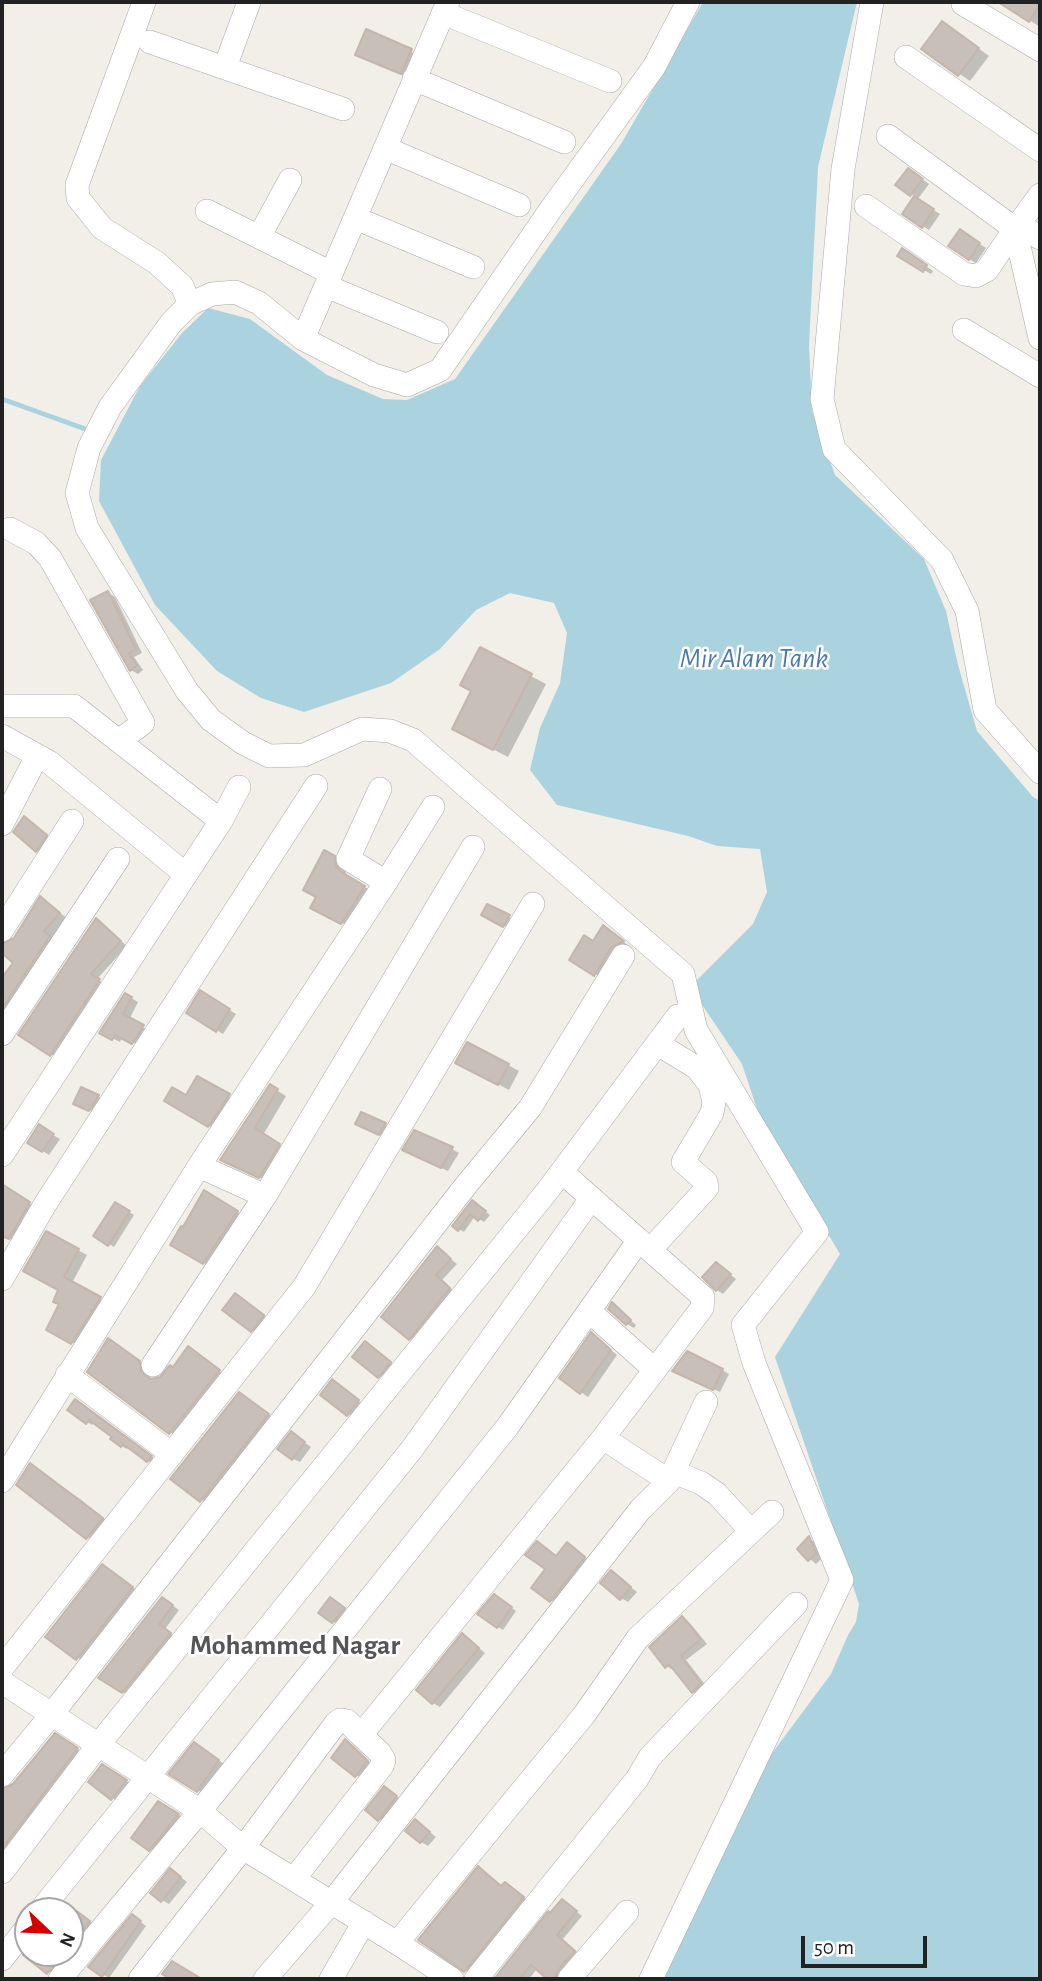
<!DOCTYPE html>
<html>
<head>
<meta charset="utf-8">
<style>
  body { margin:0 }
  #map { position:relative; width:1042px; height:1981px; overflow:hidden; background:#f2efe9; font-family:"Alegreya Sans",sans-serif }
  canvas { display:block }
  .frame { position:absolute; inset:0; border:4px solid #222; pointer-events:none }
  .north { position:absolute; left:14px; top:1897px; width:70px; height:70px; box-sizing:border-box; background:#fff; border:2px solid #a7a7a7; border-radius:50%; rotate:113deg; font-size:19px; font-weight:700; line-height:28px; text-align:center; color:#222 }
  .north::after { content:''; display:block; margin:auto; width:24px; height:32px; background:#d40000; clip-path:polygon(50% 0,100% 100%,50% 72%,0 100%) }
  .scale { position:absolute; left:801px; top:1936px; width:126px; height:32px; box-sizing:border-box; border:4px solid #222; border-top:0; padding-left:9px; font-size:21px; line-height:24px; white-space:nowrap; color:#222; -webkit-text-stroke:5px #fff; paint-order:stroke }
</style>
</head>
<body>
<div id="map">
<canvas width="1042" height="1981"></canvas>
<div class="frame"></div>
<div class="north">N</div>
<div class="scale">50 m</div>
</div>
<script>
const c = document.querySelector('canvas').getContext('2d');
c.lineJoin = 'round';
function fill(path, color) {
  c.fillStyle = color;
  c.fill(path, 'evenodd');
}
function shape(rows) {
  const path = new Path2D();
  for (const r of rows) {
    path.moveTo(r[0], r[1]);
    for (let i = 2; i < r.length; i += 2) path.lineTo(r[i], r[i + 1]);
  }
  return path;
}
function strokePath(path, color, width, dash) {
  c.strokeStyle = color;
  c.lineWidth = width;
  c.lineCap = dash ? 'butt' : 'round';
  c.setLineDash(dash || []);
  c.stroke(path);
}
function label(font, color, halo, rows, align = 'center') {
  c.font = font + ' "Alegreya Sans",sans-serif';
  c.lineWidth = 5;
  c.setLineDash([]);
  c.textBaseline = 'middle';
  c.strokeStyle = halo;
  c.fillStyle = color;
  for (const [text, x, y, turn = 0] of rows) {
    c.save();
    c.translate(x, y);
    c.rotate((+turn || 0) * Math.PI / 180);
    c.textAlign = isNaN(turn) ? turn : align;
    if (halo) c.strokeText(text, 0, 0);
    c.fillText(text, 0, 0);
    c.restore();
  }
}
fill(shape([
  [703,2,857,2,818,167,809,345,812,411,835,475,924,559,946,611,958,665,977,731,1033,797,1040,801,1040,1979,657,1979,750,1783,831,1674,848,1635,856,1622,859,1604,775,1357,840,1254,761,1121,742,1064,690,987,753,924,767,892,760,849,717,846,688,836,557,805,530,770,540,728,560,683,567,633,554,603,510,593,476,610,440,649,391,683,304,712,261,698,217,671,155,605,99,501,101,460,140,386,182,333,208,308,250,319,327,375,383,399,407,400,455,379,621,144]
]), '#aad3df');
fill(shape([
  [1002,2,1040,2,1040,27],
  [953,30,989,56,970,81,923,49],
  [367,32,422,57,412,79,368,60],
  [915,174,929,184,917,200,940,214,929,230,905,214,915,197,898,184],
  [967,236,986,248,976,263,969,259],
  [909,254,933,271,931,274,899,256],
  [108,593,115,597,142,653,134,657,143,670,138,674,131,670],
  [480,649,546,684,508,757,469,737],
  [31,822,53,840,43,854,37,850],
  [325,853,345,864,346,874,351,879,375,893,353,929,313,907,318,897],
  [41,898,68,919,52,937,58,943,2,1015,2,982,16,962,2,950,2,944,8,944,15,939],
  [488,906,516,921,511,929,483,914],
  [96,920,127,946,97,979,106,985,58,1059,21,1035],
  [610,931,629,946,619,952,602,978,571,959],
  [201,993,236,1014,223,1034,188,1012],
  [126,995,138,1002,129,1020,150,1031,140,1046,122,1037,120,1042,108,1036],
  [508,1065,519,1071,509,1090,468,1068],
  [197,1078,235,1100,216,1130,166,1101,187,1097],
  [270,1086,286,1096,263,1135,288,1150,269,1182,231,1164],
  [82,1089,105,1100,97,1113,82,1107],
  [385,1124,392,1128,386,1138,364,1128],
  [39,1127,60,1139,49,1155,29,1142],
  [452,1149,459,1153,448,1171,411,1154],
  [2,1186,36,1207,16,1242,2,1235],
  [205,1192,244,1216,211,1267,172,1244,184,1230],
  [116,1204,134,1215,114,1247,95,1235],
  [477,1205,490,1215,484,1222,475,1216,464,1232,454,1226],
  [47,1233,87,1255,72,1283,108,1303,81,1347,48,1329,61,1304],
  [437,1248,457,1264,442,1280,456,1293,417,1342,410,1338],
  [717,1264,736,1279,723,1294,717,1290],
  [243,1299,270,1320,258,1334,252,1330],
  [613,1305,636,1325,634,1328,627,1324],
  [592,1334,617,1355,588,1397,561,1378],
  [366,1343,397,1367,386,1380,379,1376],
  [116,1344,147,1367,148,1378,152,1381,161,1379,195,1352,226,1376,177,1437,89,1372],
  [722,1370,729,1374,720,1392,681,1374],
  [339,1385,365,1406,355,1418,348,1414],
  [246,1398,275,1419,208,1504,172,1479],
  [81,1404,156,1460,153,1464,128,1446,127,1449,121,1446,114,1437,94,1422,92,1425,87,1422],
  [298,1438,311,1447,300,1462,293,1459],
  [31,1465,80,1499,111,1524,96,1543,18,1485],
  [810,1539,816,1543,822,1558,816,1564,799,1549],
  [574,1548,591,1562,557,1604,551,1600,557,1557],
  [102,1567,147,1597,92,1667,47,1637],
  [611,1572,637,1592,628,1602,621,1598],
  [500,1599,516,1611,503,1630,498,1627],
  [169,1603,179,1610,165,1629,177,1638,130,1696,100,1678],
  [337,1603,350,1613,340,1626,320,1612],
  [683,1618,689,1622,707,1644,686,1660,707,1687,700,1696,693,1692,675,1669,673,1670,666,1666],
  [463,1635,485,1653,440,1707,433,1703],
  [63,1740,85,1754,2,1862,2,1790,14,1785],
  [346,1741,374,1766,363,1780,333,1757],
  [204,1750,227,1766,207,1796,171,1773],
  [113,1772,137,1788,123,1805,90,1782],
  [385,1788,403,1801,386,1823,379,1819],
  [159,1803,185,1819,157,1853,150,1849],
  [416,1821,436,1837,428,1846,421,1842],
  [485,1873,502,1887,512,1888,530,1902,472,1975,420,1939],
  [178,1875,187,1882,169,1904,162,1900],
  [563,1901,582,1916,562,1940,581,1955,563,1979,550,1979,537,1969,529,1979,495,1979,549,1914,551,1915],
  [65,1904,96,1926,55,1976,25,1955,28,1951,70,1953,70,1911,60,1911],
  [138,1920,146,1926,109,1978,91,1967]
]), '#0003');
strokePath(shape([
  [2,399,91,431]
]), '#aad3df', 5);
const building = shape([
  [998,2,1040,2,1040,4,1029,22,998,2],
  [942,21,979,48,958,76,921,49,942,21],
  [366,29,412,49,401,74,355,55,366,29],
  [908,168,923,179,910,196,895,185,908,168],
  [914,196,934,209,922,228,902,214,914,196],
  [960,229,980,243,969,260,948,246,960,229],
  [902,248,927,265,923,272,897,256,902,248],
  [108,591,136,649,129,653,137,666,130,671,90,600,108,591],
  [480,647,532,674,493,750,452,729,471,691,460,685,480,647],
  [24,816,47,835,36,852,13,832,24,816],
  [324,850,335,856,336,866,340,871,365,886,341,924,310,908,316,897,303,890,324,850],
  [40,896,60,913,44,931,50,936,2,1009,2,977,13,963,2,953,2,944,14,938,40,896],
  [487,904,510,915,503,927,481,915,487,904],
  [96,918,121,941,91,974,100,979,50,1056,18,1035,96,918],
  [603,925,624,941,611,948,594,976,569,960,584,935,593,941,603,925],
  [200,990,230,1009,216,1032,186,1013,200,990],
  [125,993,132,997,123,1014,144,1025,132,1044,115,1035,112,1040,99,1033,125,993],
  [467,1042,509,1064,498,1085,455,1063,467,1042],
  [197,1076,230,1094,208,1127,164,1101,172,1087,186,1095,197,1076],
  [270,1084,278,1089,255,1128,280,1144,259,1178,220,1160,270,1084],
  [81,1087,99,1095,89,1111,73,1104,81,1087],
  [361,1112,386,1123,379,1135,355,1124,361,1112],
  [39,1124,54,1134,42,1152,27,1143,39,1124],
  [414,1130,453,1147,441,1168,402,1150,414,1130],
  [2,1184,30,1202,9,1239,2,1236,2,1184],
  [204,1190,238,1211,203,1264,170,1245,181,1226,183,1227,204,1190],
  [472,1200,486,1211,478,1221,470,1214,458,1231,452,1226,472,1200],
  [115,1202,130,1211,108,1246,93,1236,115,1202],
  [46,1231,79,1249,64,1277,101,1297,71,1344,46,1330,59,1304,53,1302,58,1290,23,1271,46,1231],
  [437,1246,451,1259,436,1275,450,1288,409,1340,381,1317,437,1246],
  [716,1262,731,1274,716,1291,702,1277,716,1262],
  [235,1293,264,1315,251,1332,222,1310,235,1293],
  [612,1302,631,1320,626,1325,608,1309,612,1302],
  [591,1332,611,1350,580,1394,559,1378,591,1332],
  [108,1338,140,1361,141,1372,151,1379,160,1377,170,1365,173,1367,188,1346,220,1370,169,1434,87,1372,108,1338],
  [365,1341,391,1362,378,1378,352,1357,365,1341],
  [687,1351,723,1369,713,1390,672,1371,687,1351],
  [332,1379,359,1400,347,1416,320,1395,332,1379],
  [239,1392,269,1414,200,1502,170,1479,239,1392],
  [75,1399,152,1456,147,1462,123,1444,121,1447,110,1439,112,1437,89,1420,86,1424,67,1410,75,1399],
  [291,1431,305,1442,292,1460,277,1449,291,1431],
  [30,1463,103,1518,86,1539,16,1485,30,1463],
  [809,1536,816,1554,808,1561,797,1549,809,1536],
  [537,1541,556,1556,567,1542,585,1557,550,1602,531,1588,545,1569,525,1555,537,1541],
  [102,1564,133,1587,76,1660,45,1637,102,1564],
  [611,1570,631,1587,620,1600,600,1583,611,1570],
  [494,1594,512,1607,497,1628,477,1614,494,1594],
  [162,1597,173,1605,159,1624,171,1633,122,1693,98,1678,162,1597],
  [330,1597,345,1608,332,1623,318,1613,330,1597],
  [682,1616,701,1639,681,1656,701,1683,692,1693,669,1664,665,1668,649,1647,682,1616],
  [462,1633,479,1648,432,1704,416,1690,462,1633],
  [55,1733,78,1748,2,1849,2,1789,13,1784,55,1733],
  [345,1739,368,1761,355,1777,331,1758,345,1739],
  [194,1742,219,1760,197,1792,168,1774,194,1742],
  [102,1764,127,1780,111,1800,88,1782,102,1764],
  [384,1786,397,1796,378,1821,365,1810,384,1786],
  [158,1801,179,1814,149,1851,131,1838,158,1801],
  [415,1819,430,1832,420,1843,405,1831,415,1819],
  [478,1866,501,1886,505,1882,524,1897,464,1972,418,1940,478,1866],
  [170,1868,181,1877,161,1902,150,1893,170,1868],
  [562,1899,577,1911,557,1935,575,1951,558,1970,555,1979,547,1979,531,1965,519,1979,494,1979,548,1911,550,1913,562,1899],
  [70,1906,90,1921,70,1945,70,1906],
  [132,1914,141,1921,102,1977,88,1967,132,1914],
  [25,1953,63,1953,47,1974,23,1955,25,1953],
  [172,1961,202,1979,170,1979,162,1974,172,1961]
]);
fill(building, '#c7bfb8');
strokePath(building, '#c4b6ab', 2);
const minor = shape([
  [144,2,77,185,78,198,102,228,157,263,182,286,190,304],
  [872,2,843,169,822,399,834,449,942,560,967,611,985,710,1040,772],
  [963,4,1040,50],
  [443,13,610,81],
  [150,42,343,109],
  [906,57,1040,150],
  [225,67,249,2],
  [414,79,564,142],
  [385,148,519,205],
  [1040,195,1015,229,1040,338],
  [866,206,964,274,976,276,987,270,1015,229,888,136],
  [207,211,331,273],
  [355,218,473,267],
  [1019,224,1040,238],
  [259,237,290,180],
  [326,286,437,332],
  [964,330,1040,376],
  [303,339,448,2],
  [10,529,36,543,50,558,143,723,120,740],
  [2,706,74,706,221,821,239,787],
  [2,736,49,762,184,873],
  [380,789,348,859,386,882],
  [2,824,37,756],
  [2,930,72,821],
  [2,1034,118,859],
  [2,1155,221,821],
  [199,1166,265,1196],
  [650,1250,707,1188,706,1182,683,1162,712,1113,714,1102,710,1085,697,1068,658,1044],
  [2,1279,44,1206,316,786],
  [589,1311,654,1369],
  [153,1365,265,1196,473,847],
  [67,1375,172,1454],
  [603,1438,669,1481],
  [674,1472,701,1483,717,1494,751,1531],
  [2,1481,199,1166,386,882,433,807],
  [2,1668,304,1287,533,904],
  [2,1682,200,1811,243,1848,397,1943,452,1979],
  [2,1775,52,1714,467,1184,530,1108,623,956],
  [2,1872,99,1744,548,1190,678,1016],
  [294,1879,382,1766,384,1760,380,1753,361,1735],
  [40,1911,412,1449,591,1199],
  [397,1943,584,1715,638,1638,772,1512],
  [2,1959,28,1926],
  [60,1979,200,1811,508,1426,639,1240],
  [140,1979,243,1848,336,1723,340,1720,347,1721,361,1735,603,1438,702,1308,703,1297,562,1172],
  [265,1979,331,1903,640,1510,669,1481,706,1402],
  [331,1979,364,1922],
  [476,1979,637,1779,650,1757,796,1604],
  [569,1979,627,1912],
  [651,1979,842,1580,754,1363,743,1325,817,1232,696,1030,683,974,413,740,390,731,362,729,304,755,269,756,243,743,211,720,187,691,87,528,77,493,89,448,110,407,171,323,190,304,212,294,235,292,259,303,303,339,374,375,407,385,440,370,551,209,654,67,688,2]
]);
strokePath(minor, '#a9a9a9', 24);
strokePath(minor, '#fff', 23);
label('italic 28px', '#4a7aab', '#fff', [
  ["Mir Alam Tank",754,659]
]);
label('bold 28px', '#555', '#fff', [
  ["Mohammed Nagar",295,1646]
]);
</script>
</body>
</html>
